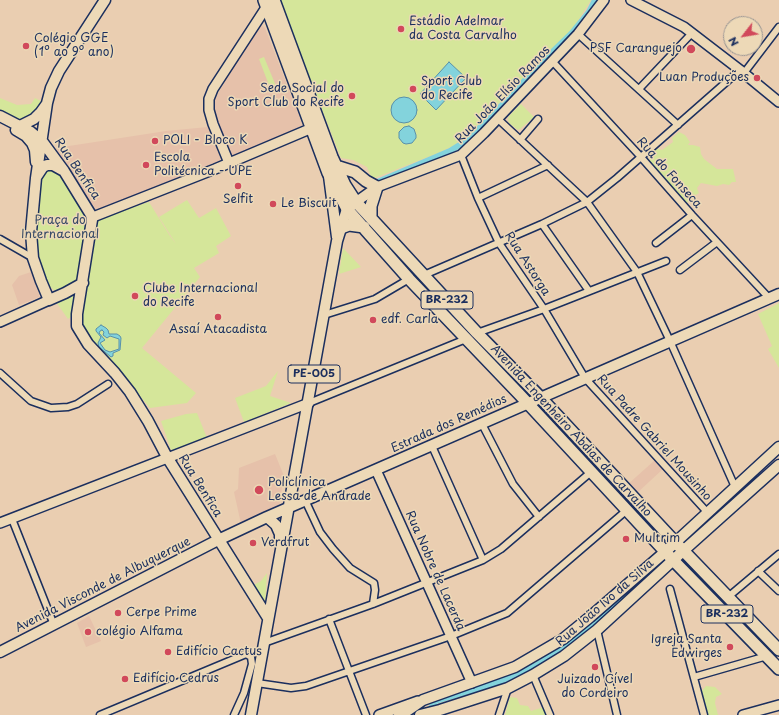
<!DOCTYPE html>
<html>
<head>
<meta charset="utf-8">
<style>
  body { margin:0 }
  #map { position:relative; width:779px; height:715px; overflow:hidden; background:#eaceb1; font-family:"Playpen Sans",sans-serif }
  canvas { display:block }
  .north { position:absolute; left:723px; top:16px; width:40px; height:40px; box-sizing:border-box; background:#edd9b7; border:1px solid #999593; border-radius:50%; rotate:239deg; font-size:11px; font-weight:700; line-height:16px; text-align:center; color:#1b2f5e }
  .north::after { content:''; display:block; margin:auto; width:14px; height:18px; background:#d1495b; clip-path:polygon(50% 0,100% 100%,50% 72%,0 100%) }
</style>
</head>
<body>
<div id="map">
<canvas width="779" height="715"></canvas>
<div class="north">N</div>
</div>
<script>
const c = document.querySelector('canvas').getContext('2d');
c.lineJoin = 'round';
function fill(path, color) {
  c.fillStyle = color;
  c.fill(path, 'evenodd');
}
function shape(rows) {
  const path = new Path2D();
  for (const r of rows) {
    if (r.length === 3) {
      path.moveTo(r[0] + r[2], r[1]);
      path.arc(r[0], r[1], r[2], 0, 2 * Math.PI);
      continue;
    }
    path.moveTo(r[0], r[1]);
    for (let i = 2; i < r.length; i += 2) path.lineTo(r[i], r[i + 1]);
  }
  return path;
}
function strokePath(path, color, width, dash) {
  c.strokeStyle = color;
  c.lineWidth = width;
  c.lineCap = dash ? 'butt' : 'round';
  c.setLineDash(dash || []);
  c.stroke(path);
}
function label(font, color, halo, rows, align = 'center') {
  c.font = font + ' "Playpen Sans",sans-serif';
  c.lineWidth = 3;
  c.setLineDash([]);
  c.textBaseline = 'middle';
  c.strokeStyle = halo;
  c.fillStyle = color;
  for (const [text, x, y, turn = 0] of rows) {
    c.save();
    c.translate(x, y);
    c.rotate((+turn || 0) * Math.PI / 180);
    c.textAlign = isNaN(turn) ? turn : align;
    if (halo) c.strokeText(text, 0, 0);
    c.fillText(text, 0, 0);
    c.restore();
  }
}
fill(shape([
  [261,25,265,28,303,126,231,157,215,120,212,104,257,27],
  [208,127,221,160,95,213,65,166,56,148,166,131],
  [31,272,40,297,19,305,12,285,19,276],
  [275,454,284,476,279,507,241,524,234,492,238,489,239,468],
  [655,460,663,469,636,494,627,485],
  [89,616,101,641,86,647,77,623]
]), '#e6c1aa');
fill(shape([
  [279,0,591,0,574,27,469,134,453,146,438,153,372,179,367,167,353,160,341,158],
  [264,57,276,86,270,88,259,59],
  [0,98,17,105,31,104,35,98,45,103,23,123,0,112],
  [521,104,534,117,520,129,518,130,509,123,508,119,509,116],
  [679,132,685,135,690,142,688,145,693,145,700,147,701,154,704,159,717,169,733,169,736,182,732,182,729,185,723,184,717,186,701,183,697,188,699,193,696,195,692,194,690,195,690,199,687,203,682,202,677,197,676,190,671,188,647,160,650,159,651,154,656,148,662,150,673,142,672,138],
  [57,168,83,209,87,224,78,279,75,283,58,291,55,291,49,286,39,268,34,226,43,171],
  [187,200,199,218,216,208,231,236,216,246,219,253,194,268,200,277,142,348,196,393,187,403,150,408,96,344,83,325,83,316,97,221,106,216,149,202,170,236,176,244,159,217],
  [343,248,361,267,339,274],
  [77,292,72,316,68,319,56,302],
  [779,303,779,368,768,349,772,346,758,314],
  [278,371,270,396,291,403,244,422,235,398,266,386],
  [197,413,207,438,174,451,171,450,161,421,186,414],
  [267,573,265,607,250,587,261,581],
  [706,686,715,687,722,694,716,697,715,703,718,715,706,715,700,693],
  [510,697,517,698,520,705,528,706,531,711,544,707,547,715,505,715]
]), '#d5e69a');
const water = shape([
  [449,62,466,78,436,110,420,94,449,62],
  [404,110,13],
  [409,126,414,129,416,135,416,138,412,143,406,144,403,143,399,138,399,132,404,127,409,126],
  [101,325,106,328,108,330,109,334,117,334,120,336,121,338,120,350,113,353,113,356,111,357,99,347,98,343,101,337,96,331,96,329,101,325],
  [102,330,104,332,103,335,107,338,110,336,119,339,119,349,110,352,105,350,100,343,105,340,99,333,100,331,102,330]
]);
fill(water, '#83d3dc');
strokePath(water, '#5991aa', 1);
strokePath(shape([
  [375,183,450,151,466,141,491,117,539,65,572,33,589,12,595,0],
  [686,540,708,519],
  [428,712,436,701,496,683,537,665,562,649,587,629,664,560]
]), '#83d3dc', 6);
const street = shape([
  [578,34,678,125],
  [553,62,640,156,692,215,769,298],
  [744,73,779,27],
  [639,89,692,33],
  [498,119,587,202,637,272,670,341,735,487],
  [520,140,538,119],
  [461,155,478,198,499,243,544,309,585,378,707,512],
  [478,198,548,165],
  [542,224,589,291],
  [0,239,33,258],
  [656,243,692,215],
  [680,270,717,242],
  [424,275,542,224,587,202,617,178,740,70],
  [324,315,375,299,409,279],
  [477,333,544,309,666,261],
  [0,373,31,401,51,408,68,407,77,404,108,384],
  [309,403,466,339],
  [482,424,513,484,539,517],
  [432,446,483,560],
  [305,500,320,532,333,549,350,568,374,583,375,590,373,604],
  [12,519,54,625],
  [758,571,779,591],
  [670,589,704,715],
  [728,597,779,554],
  [329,619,366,715],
  [597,630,617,715],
  [264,643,373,604,483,560,501,549,591,472],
  [533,675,550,715],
  [694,677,767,656],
  [257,683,291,688,306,686,451,636,507,613,627,510],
  [100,715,246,654,251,657,252,664,244,693,234,715],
  [499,715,508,688]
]);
const secondary = shape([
  [631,0,684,27,740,70,779,102],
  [229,163,213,124,209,110,209,99,213,89,269,3],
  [356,202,377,187,461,155,484,133,578,34,604,0],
  [93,217,215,169,312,128],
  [0,322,49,300],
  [376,470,472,683],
  [0,523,309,403],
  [379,715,418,701],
  [743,715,779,705]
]);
const primary = shape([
  [0,116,31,132,42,141,64,171,91,215,92,220,77,314,77,326,88,344,115,373,130,392,148,421,167,457,268,618],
  [20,126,34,119,41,112,46,105],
  [16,130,26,136,32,143,35,150,36,162],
  [37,176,43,167,47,165,53,165,62,170],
  [329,176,337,237],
  [83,283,65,293,49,300,41,281,33,258,31,232,36,178,47,103,51,88,59,71,105,0],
  [267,517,276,525,280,534,280,540],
  [0,652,216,541,267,517,779,294],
  [251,715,337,241,347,209,352,205],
  [399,715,407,711,423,700,515,667,563,639,590,617,665,552,779,447],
  [420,715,440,710,508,688,533,675,564,656,597,630,683,551,779,465]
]);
const highway = shape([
  [264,0,328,173,347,209,409,279,520,395,673,560,779,669],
  [274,0,332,157,345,185,356,202,477,333,540,397,675,542,779,650],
  [336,166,355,172,366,181,377,187,371,206,371,218],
  [341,228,349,225,364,227]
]);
strokePath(street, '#1b2f5e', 9);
strokePath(secondary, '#1b2f5e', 12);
strokePath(primary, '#1b2f5e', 13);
strokePath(highway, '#1b2f5e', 14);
strokePath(street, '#edd9b7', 6);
strokePath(secondary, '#edd9b7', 9);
strokePath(primary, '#edd9b7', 10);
strokePath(highway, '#edd9b7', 11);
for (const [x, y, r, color] of [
  [401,29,4,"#d1495b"],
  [26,46,4,"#d1495b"],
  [691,49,5,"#d1495b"],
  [757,78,4,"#d1495b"],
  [413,89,4,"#d1495b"],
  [352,96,4,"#d1495b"],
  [155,141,4,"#d1495b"],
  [146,165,4,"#d1495b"],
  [238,186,4,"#d1495b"],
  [273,204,4,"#d1495b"],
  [135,296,4,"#d1495b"],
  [218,317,4,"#d1495b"],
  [373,320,4,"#d1495b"],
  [259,490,5,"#d1495b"],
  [626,539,4,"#d1495b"],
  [253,543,4,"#d1495b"],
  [118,613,4,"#d1495b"],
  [88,632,4,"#d1495b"],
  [730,647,4,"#d1495b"],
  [168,652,4,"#d1495b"],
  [595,667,4,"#d1495b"],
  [125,679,4,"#d1495b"]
]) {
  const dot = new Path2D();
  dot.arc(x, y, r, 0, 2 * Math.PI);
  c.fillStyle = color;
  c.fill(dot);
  strokePath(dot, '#edd9b7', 1.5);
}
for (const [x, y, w] of [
  [447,300,52],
  [314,374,52],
  [727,614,52]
]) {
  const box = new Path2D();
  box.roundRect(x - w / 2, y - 9, w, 18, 3);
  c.fillStyle = '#edd9b7';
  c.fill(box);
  strokePath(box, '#1b2f5e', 1);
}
label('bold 11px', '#1b2f5e', null, [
  ["BR-232",447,300],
  ["PE-005",314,374],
  ["BR-232",727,614]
]);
label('12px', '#1b2f5e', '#edd9b7', [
  ["Estádio Adelmar",409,22],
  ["da Costa Carvalho",409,36],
  ["Colégio GGE",34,39],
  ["(1º ao 9º ano)",34,53],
  ["PSF Caranguejo",682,49,"right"],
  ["Luan Produções",749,78,"right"],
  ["Sport Club",421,82],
  ["do Recife",421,96],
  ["Sede Social do",344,89,"right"],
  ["Sport Club do Recife",344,103,"right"],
  ["POLI - Bloco K",163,141],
  ["Escola",154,158],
  ["Politécnica - UPE",154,172],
  ["Selfit",238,200,"center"],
  ["Le Biscuit",281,204],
  ["Clube Internacional",143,289],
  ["do Recife",143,303],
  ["edf. Carla",381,320],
  ["Assaí Atacadista",218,330,"center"],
  ["Policlínica",268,483],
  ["Lessa de Andrade",268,497],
  ["Multrim",634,539],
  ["Verdfrut",261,543],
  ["Cerpe Prime",126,613],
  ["colégio Alfama",96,632],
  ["Igreja Santa",722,640,"right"],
  ["Edwirges",722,654,"right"],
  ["Edifício Cactus",176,652],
  ["Edifício Cedrus",133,679],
  ["Juizado Cível",595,680,"center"],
  ["do Cordeiro",595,694,"center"]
], 'left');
label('12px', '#1b2f5e', '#edd9b7', [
  ["Rua João Elísio Ramos",503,95,-46],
  ["Rua Benfica",77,169,56],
  ["Rua do Fonseca",669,173,48],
  ["Rua Astorga",527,264,57],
  ["Estrada dos Remédios",449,424,-24],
  ["Avenida Engenheiro Abdias de Carvalho",571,431,47],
  ["Rua Padre Gabriel Mousinho",654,438,48],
  ["Rua Benfica",200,486,58],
  ["Rua Nobre de Lacerda",435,571,66],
  ["Avenida Visconde de Albuquerque",103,585,-27],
  ["Rua João Ivo da Silva",605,603,-41]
]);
label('12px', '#374a67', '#edd9b7', [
  ["Praça do",60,221],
  ["Internacional",60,235]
]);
</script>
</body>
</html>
